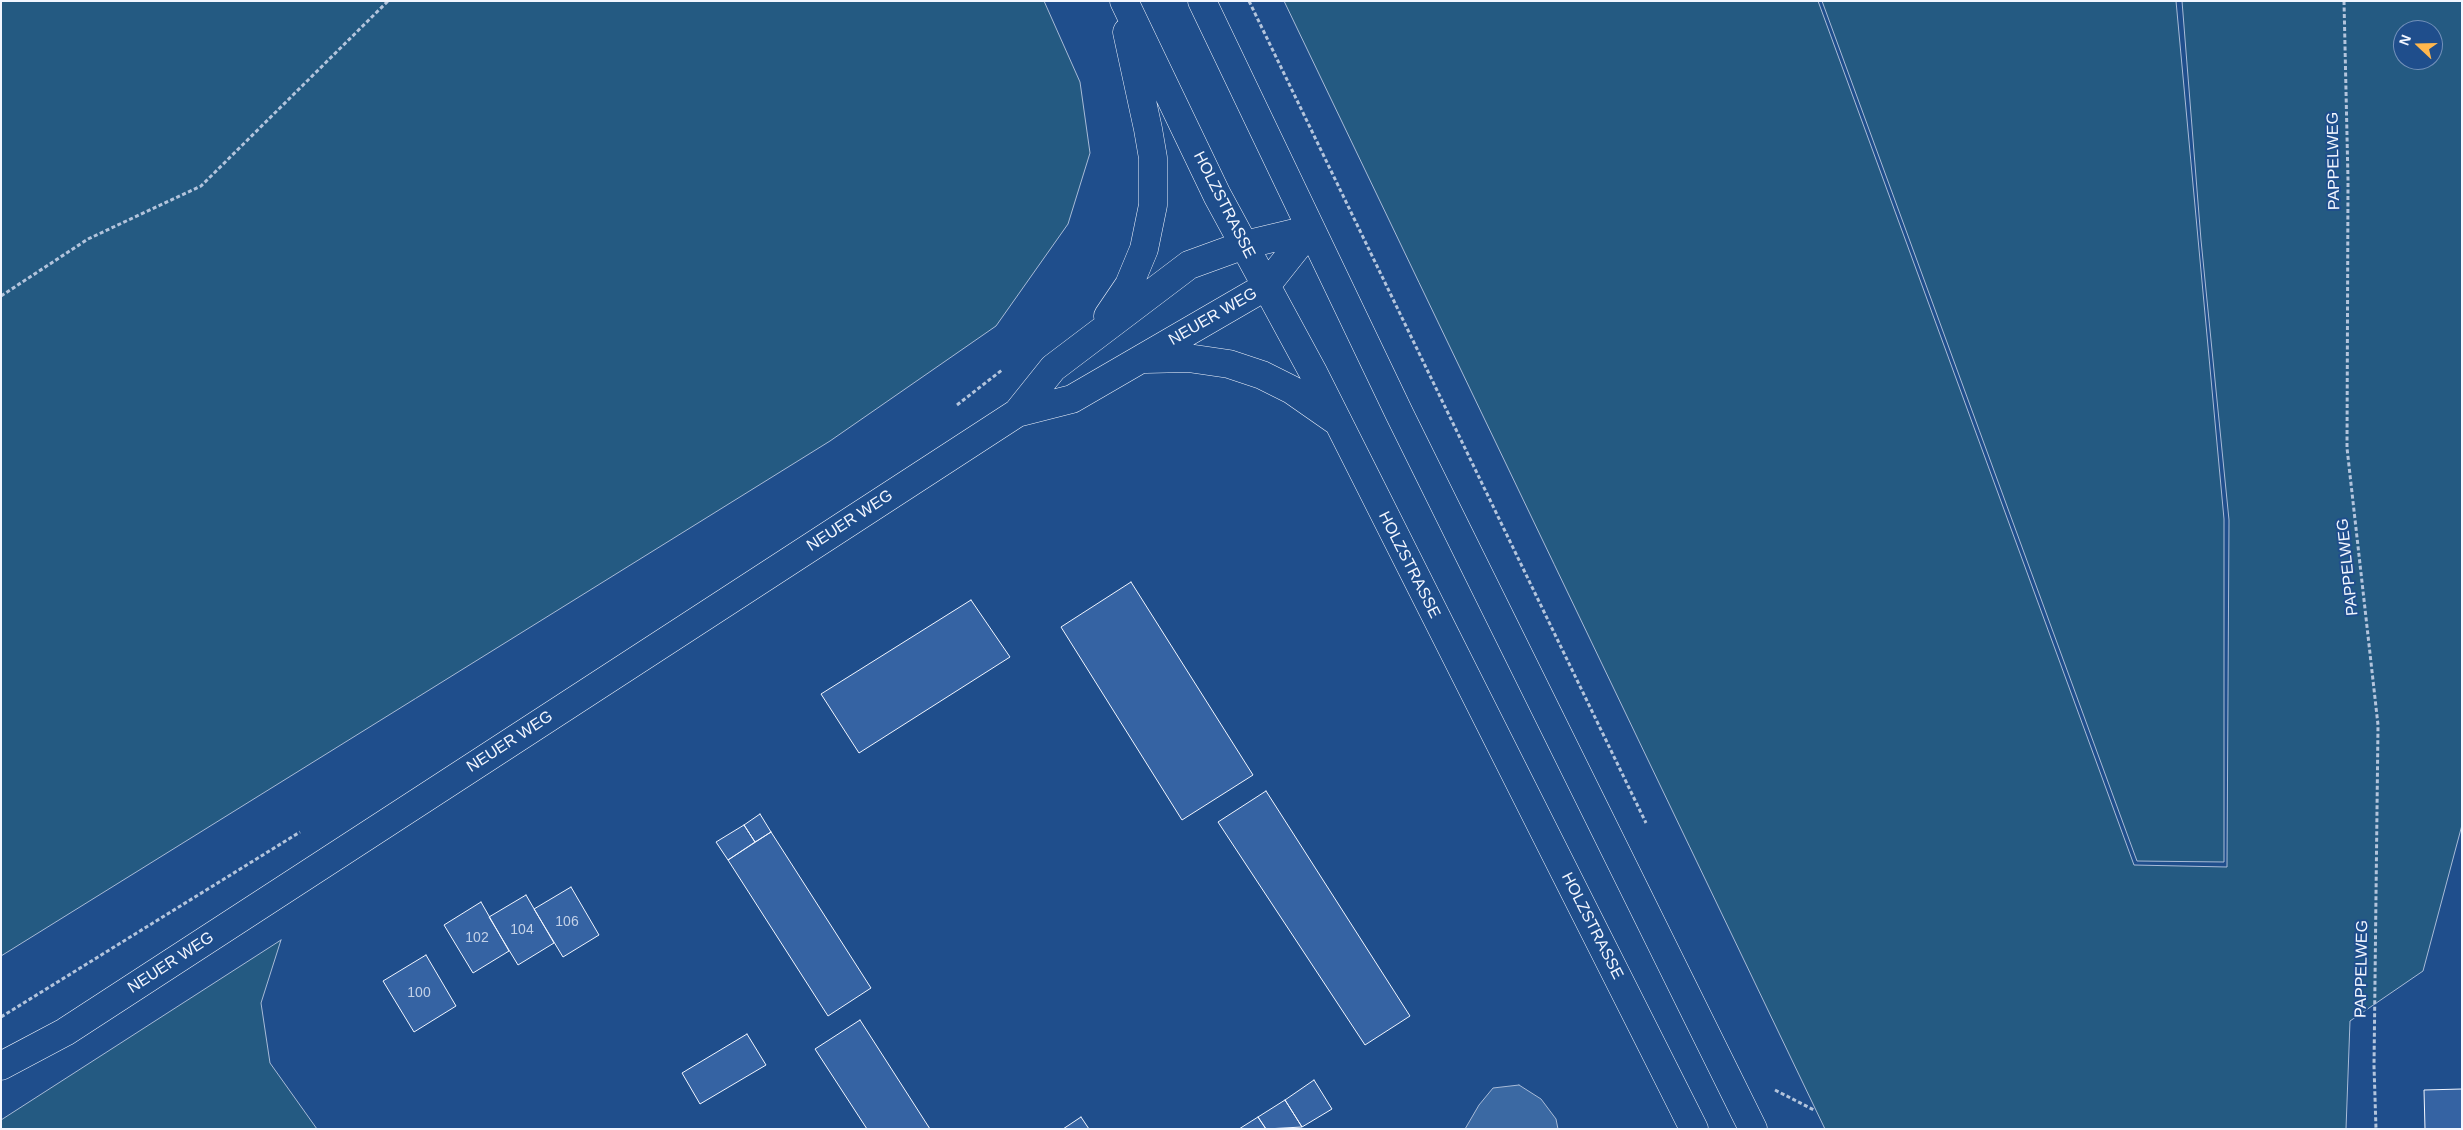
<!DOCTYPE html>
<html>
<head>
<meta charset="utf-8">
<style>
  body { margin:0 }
  #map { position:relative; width:2463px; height:1130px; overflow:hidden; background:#1f4e8c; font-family:Arial,sans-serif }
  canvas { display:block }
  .frame { position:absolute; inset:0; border:2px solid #f2f6ff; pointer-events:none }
  .north { position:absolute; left:2393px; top:20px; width:50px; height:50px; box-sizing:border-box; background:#1f4e8c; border:1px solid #7391ba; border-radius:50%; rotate:291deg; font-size:14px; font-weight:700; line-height:20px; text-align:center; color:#f2f6ff }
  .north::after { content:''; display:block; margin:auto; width:18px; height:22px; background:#ffb74d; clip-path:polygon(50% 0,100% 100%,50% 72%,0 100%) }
</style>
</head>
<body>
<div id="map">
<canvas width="2463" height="1130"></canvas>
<div class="frame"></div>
<div class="north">N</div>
</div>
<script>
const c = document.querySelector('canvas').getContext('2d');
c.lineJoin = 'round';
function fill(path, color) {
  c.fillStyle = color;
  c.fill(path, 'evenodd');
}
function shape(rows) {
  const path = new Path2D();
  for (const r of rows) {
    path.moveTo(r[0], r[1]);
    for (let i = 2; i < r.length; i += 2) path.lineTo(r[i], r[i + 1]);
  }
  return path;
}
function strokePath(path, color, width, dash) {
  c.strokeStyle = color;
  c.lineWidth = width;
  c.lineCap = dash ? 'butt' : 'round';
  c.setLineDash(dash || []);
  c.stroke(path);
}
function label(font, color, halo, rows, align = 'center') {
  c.font = font + ' Arial,sans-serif';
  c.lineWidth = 4;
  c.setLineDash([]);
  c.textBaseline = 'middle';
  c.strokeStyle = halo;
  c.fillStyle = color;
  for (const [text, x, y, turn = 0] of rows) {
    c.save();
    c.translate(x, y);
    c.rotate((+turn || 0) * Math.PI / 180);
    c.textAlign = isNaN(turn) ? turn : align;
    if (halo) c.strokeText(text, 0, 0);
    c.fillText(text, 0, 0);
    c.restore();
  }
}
const green = shape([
  [1,1,1044,1,1080,82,1090,153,1068,224,996,326,830,441,1,956,1,1],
  [1284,1,1818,1,2134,865,2227,867,2229,520,2201,240,2182,1,2462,1,2462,825,2423,971,2350,1021,2346,1129,1825,1129,1284,1],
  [2403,30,2433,30,2433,60,2403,60,2403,30],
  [1822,1,2176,1,2224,519,2224,862,2137,861,1822,1],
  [281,940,261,1003,270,1063,317,1129,1,1129,1,1120,281,940]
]);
fill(green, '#245a82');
strokePath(green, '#a8bbd7', 1);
const water = shape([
  [1519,1085,1541,1099,1556,1119,1558,1129,1465,1129,1479,1105,1493,1088,1519,1085]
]);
fill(water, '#3b69a3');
strokePath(water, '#a8bbd7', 1);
const building = shape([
  [1131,582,1253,775,1182,820,1061,627,1131,582],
  [971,600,1010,657,859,753,821,694,971,600],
  [1266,791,1410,1016,1365,1045,1218,822,1266,791],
  [760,814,771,832,755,842,744,825,760,814],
  [744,825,755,842,728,860,716,842,744,825],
  [771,832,871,988,828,1016,728,860,771,832],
  [571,887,599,935,563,957,534,909,571,887],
  [526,895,554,943,518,965,489,917,526,895],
  [481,902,509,951,473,973,444,925,481,902],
  [426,955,456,1006,414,1032,383,981,426,955],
  [860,1020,930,1129,867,1129,815,1049,860,1020],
  [747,1034,766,1065,700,1104,682,1073,747,1034],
  [1314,1080,1332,1109,1302,1127,1285,1100,1314,1080],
  [2462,1089,2462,1129,2425,1129,2424,1090,2462,1089],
  [1285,1100,1302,1127,1266,1129,1258,1117,1285,1100],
  [1081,1117,1089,1129,1063,1129,1081,1117],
  [1258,1117,1266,1129,1239,1129,1258,1117]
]);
fill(building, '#3563a3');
strokePath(building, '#f2f6ff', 1);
const major = shape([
  [1124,1,1217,195,1314,374,1694,1129],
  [1202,1,1399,413,1753,1129],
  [1108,316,1129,285,1144,249,1153,205,1153,158,1148,129,1127,32],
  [1146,359,1188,358,1229,364,1262,375,1292,390,1335,420],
  [1017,413,1072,399,1265,287,1311,229],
  [1,1066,65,1032,1017,413,1053,368,1189,265,1244,245,1311,229]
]);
strokePath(major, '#f2f6ff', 29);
strokePath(shape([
  [1249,1,1646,823],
  [2344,1,2348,180,2347,448,2378,725,2374,1066,2376,1129],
  [1,296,88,239,201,186,388,1],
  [957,405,1002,370],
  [1,1017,300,832],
  [1775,1090,1814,1110]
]), '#b3c4dc', 3, [4, 2.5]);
strokePath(major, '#1f4e8c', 28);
label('14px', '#c3d1e8', null, [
  ["106",567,922],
  ["104",522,930],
  ["102",477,938],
  ["100",419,993]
]);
label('16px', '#f2f6ff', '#1f4e8c', [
  ["PAPPELWEG",2334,161,-91],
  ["HOLZSTRASSE",1224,205,63],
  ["NEUER WEG",1213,317,-30],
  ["NEUER WEG",850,521,-33],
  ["HOLZSTRASSE",1409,565,63],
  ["PAPPELWEG",2348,567,-96],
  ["NEUER WEG",510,742,-33],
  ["HOLZSTRASSE",1592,926,63],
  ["NEUER WEG",171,963,-33],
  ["PAPPELWEG",2362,969,-89]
]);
</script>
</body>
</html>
